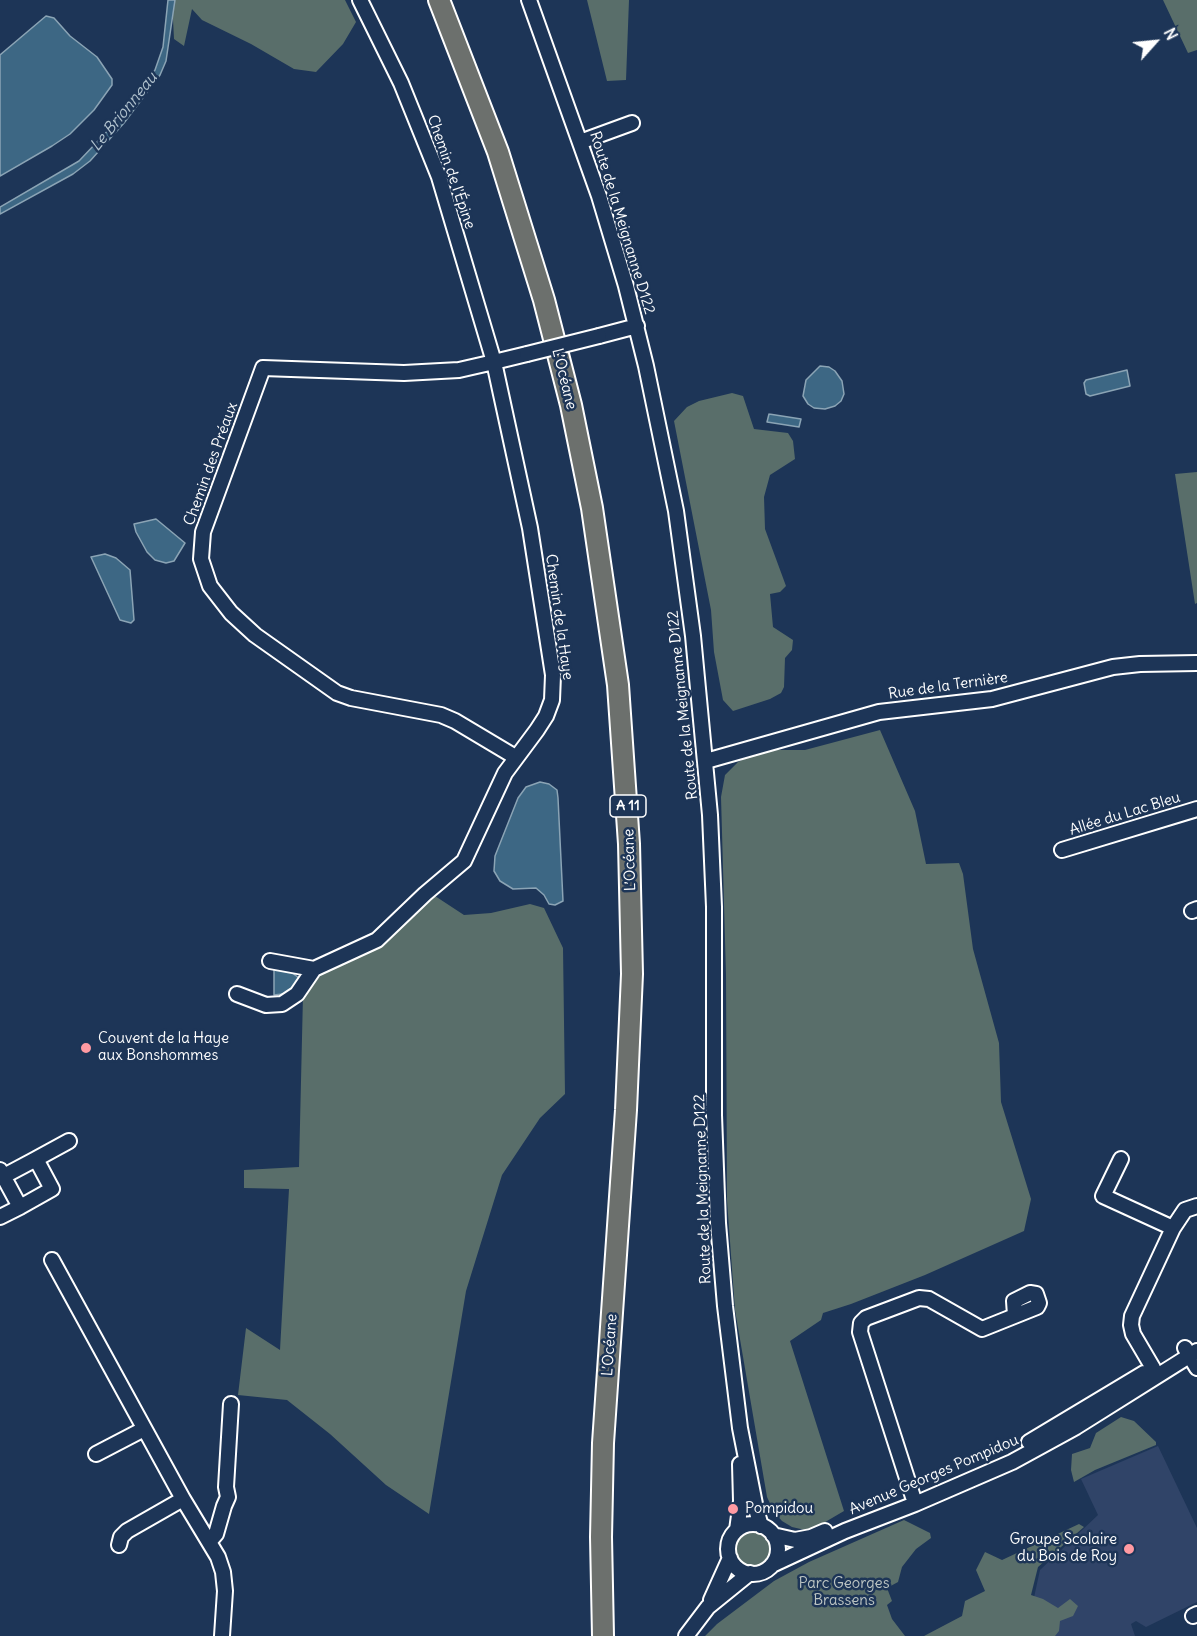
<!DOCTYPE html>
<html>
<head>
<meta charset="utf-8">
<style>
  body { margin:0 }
  #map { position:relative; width:1197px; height:1636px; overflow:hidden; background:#1d3557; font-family:Delius,sans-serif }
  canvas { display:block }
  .north { position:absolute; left:1125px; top:12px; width:60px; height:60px; -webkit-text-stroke:4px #1d3557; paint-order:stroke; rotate:63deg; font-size:16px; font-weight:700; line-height:24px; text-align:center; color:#fff }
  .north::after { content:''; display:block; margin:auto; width:21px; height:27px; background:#fff; clip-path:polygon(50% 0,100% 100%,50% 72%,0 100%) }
</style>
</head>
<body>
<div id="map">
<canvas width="1197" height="1636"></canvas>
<div class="north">N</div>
</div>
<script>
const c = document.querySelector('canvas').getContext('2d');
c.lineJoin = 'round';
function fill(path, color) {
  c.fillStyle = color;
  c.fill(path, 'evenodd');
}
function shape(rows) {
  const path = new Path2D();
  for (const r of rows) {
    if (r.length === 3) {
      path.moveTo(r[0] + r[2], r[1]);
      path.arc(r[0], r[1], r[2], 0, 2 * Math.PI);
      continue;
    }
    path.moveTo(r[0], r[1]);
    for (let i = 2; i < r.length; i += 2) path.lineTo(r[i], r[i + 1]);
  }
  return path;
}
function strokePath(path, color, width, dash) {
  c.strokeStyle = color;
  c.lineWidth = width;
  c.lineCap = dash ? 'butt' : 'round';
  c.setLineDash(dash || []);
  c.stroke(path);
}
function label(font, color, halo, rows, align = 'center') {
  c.font = font + ' Delius,sans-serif';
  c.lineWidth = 5;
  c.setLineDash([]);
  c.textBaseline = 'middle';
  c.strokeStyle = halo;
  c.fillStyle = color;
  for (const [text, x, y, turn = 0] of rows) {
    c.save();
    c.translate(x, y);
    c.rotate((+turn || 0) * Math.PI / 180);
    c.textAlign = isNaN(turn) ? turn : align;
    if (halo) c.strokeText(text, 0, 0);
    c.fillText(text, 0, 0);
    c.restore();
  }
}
fill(shape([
  [1158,1446,1197,1528,1197,1602,1146,1627,1136,1621,1131,1624,1135,1636,1045,1636,1033,1602,1040,1570,1098,1515,1081,1479]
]), '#304468');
fill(shape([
  [172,0,345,0,356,22,343,44,316,72,294,69,251,44,202,20,192,9,184,46,174,39],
  [587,0,629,0,626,80,607,81],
  [1163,0,1197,0,1197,50,1188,53],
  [732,393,743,396,754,429,788,433,793,441,795,459,770,475,764,497,765,529,786,586,780,592,770,594,773,627,793,640,792,650,785,658,784,687,781,693,770,699,733,711,723,700,714,652,711,610,674,421,687,407,699,401],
  [1197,472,1197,603,1195,604,1175,474],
  [880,730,915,811,926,864,959,863,963,874,973,949,999,1043,1001,1102,1031,1199,1024,1231,925,1275,851,1304,823,1313,821,1320,790,1341,844,1511,815,1528,805,1530,792,1527,782,1521,774,1512,767,1497,735,1310,727,1200,726,975,721,797,725,775,738,762,751,755,775,750,805,750],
  [435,896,464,915,491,913,530,904,544,908,563,948,565,1094,540,1118,502,1175,466,1291,429,1514,386,1485,330,1434,287,1400,238,1395,246,1328,280,1350,289,1189,244,1188,244,1170,299,1167,303,995,314,969,377,940],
  [1121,1417,1134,1421,1156,1442,1156,1445,1095,1470,1074,1482,1071,1470,1072,1454,1090,1448,1096,1433],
  [904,1520,930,1533,931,1538,916,1549,902,1567,898,1582,887,1588,892,1601,887,1605,892,1619,905,1636,705,1636,717,1624,774,1581,809,1562],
  [1079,1524,1084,1527,1038,1567,1031,1595,1043,1599,1058,1608,1070,1599,1078,1606,1073,1616,1060,1621,1059,1631,1055,1636,924,1636,962,1616,965,1601,985,1591,976,1570,985,1552,1002,1560],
  [754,1550,19]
]), '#596e6a');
const water = shape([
  [168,0,175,0,166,61,160,75,124,123,90,161,73,174,0,214,0,207,79,161,117,121,155,70,163,47,168,0],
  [46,16,54,18,70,36,97,57,112,79,112,85,94,110,70,134,52,146,0,176,0,55,46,16],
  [820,366,829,367,835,371,842,381,844,394,841,401,835,406,825,409,814,408,808,404,803,396,806,380,820,366],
  [1127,370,1130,386,1090,396,1086,394,1084,383,1086,380,1127,370],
  [769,414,801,419,799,427,767,422,769,414],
  [156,519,185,543,174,561,166,563,155,560,147,552,136,532,134,524,156,519],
  [105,554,116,558,130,570,134,620,131,623,120,620,91,557,105,554],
  [540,782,549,784,557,790,558,798,563,901,555,905,549,904,544,895,536,888,513,889,500,881,494,871,495,856,518,798,526,787,540,782],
  [274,966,289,966,291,972,303,981,291,993,274,995,274,966]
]);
fill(water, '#3d6784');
strokePath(water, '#8ba4b5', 1.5);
const minor = shape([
  [360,0,401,83,439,177,494,362,459,370,404,373,263,368,203,532,201,559,210,586,231,613,255,635,337,693,351,698,441,715,455,721,512,755,515,759],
  [529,0,599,196,626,286,646,366,676,511,693,636,710,815,714,907,714,1115,718,1223,725,1306,740,1428,756,1509,761,1526],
  [580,142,632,123],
  [599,336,637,326],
  [706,761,879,712,992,699,1113,667,1140,664,1197,663],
  [1062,850,1197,809],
  [1192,911,1197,909],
  [270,961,314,969],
  [237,994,266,1005,282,1004,297,994,314,969,377,940,425,894,464,861,505,773,537,730,546,716,552,700,553,675,530,528,494,362,527,354],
  [1121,1159,1103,1196,1173,1228,1185,1210,1197,1206],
  [0,1170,20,1207,0,1217],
  [4,1176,36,1159],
  [20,1207,52,1189,36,1159,69,1141],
  [52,1260,183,1499,218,1557,223,1572,225,1591,222,1636],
  [1185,1348,1197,1368],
  [1153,1368,1133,1334,1131,1325,1132,1316,1173,1228],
  [1029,1442,1144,1373],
  [96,1454,144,1429],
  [913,1497,860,1332,861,1323,866,1318,919,1298,929,1299,982,1329,1037,1307,1039,1303,1036,1294,1030,1293,1014,1301,1015,1315],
  [753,1549,25],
  [737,1530,741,1501,740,1464],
  [773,1535,795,1540,811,1537,825,1531],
  [210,1541,216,1534,224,1506,228,1497,226,1487,231,1404],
  [119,1545,121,1537,127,1531,183,1499],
  [772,1565,845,1531,915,1504,1012,1462,1076,1427,1197,1351],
  [711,1600,730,1558],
  [1193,1616,1197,1614],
  [686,1636,708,1607,750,1573]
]);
const highway = shape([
  [439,0,498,152,544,300,571,405,592,508,618,685,629,844,632,974,626,1110,603,1443,601,1537,603,1636]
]);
strokePath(minor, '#fff', 18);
strokePath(highway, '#fff', 24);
strokePath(minor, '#1d3557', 14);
strokePath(highway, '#6c706d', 20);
const minorBridge = shape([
  [527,354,599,336]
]);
strokePath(minorBridge, '#fff', 18, []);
strokePath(minorBridge, '#1d3557', 14);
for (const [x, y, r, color] of [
  [86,1048,6,"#ff9aa2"],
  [733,1509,6,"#ff9aa2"],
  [1129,1549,6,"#ff9aa2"]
]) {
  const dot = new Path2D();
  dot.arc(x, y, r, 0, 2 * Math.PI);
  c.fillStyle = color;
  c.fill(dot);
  strokePath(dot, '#1d3557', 2);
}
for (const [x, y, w] of [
  [628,806,36]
]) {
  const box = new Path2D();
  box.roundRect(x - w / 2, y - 11, w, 22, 4.5);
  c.fillStyle = '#1d3557';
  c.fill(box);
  strokePath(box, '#fff', 1.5);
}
label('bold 14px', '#fff', null, [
  ["A 11",628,806]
]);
label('15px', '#fff', '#1d3557', [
  ["Chemin de l'Épine",451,172,71],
  ["Route de la Meignanne D122",622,223,73],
  ["L’Océane",564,379,76],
  ["Chemin des Préaux",211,464,-70],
  ["Chemin de la Haye",559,617,82],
  ["Rue de la Ternière",948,686,-8],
  ["Route de la Meignanne D122",683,705,-96],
  ["Allée du Lac Bleu",1125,814,-17],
  ["L’Océane",630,860,-92],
  ["Route de la Meignanne D122",703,1189,-92],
  ["L’Océane",610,1345,-86],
  ["Avenue Georges Pompidou",934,1475,-23]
]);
label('15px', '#fff', '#1d3557', [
  ["Couvent de la Haye",98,1039],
  ["aux Bonshommes",98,1056],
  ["Pompidou",745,1509],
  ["Groupe Scolaire",1117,1540,"right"],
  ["du Bois de Roy",1117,1557,"right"]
], 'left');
label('15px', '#bdc5c3', '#1d3557', [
  ["Parc Georges",844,1584],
  ["Brassens",844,1601]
]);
label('italic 16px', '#b1c2ce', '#1d3557', [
  ["Le Brionneau",124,112,-51]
]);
</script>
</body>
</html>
